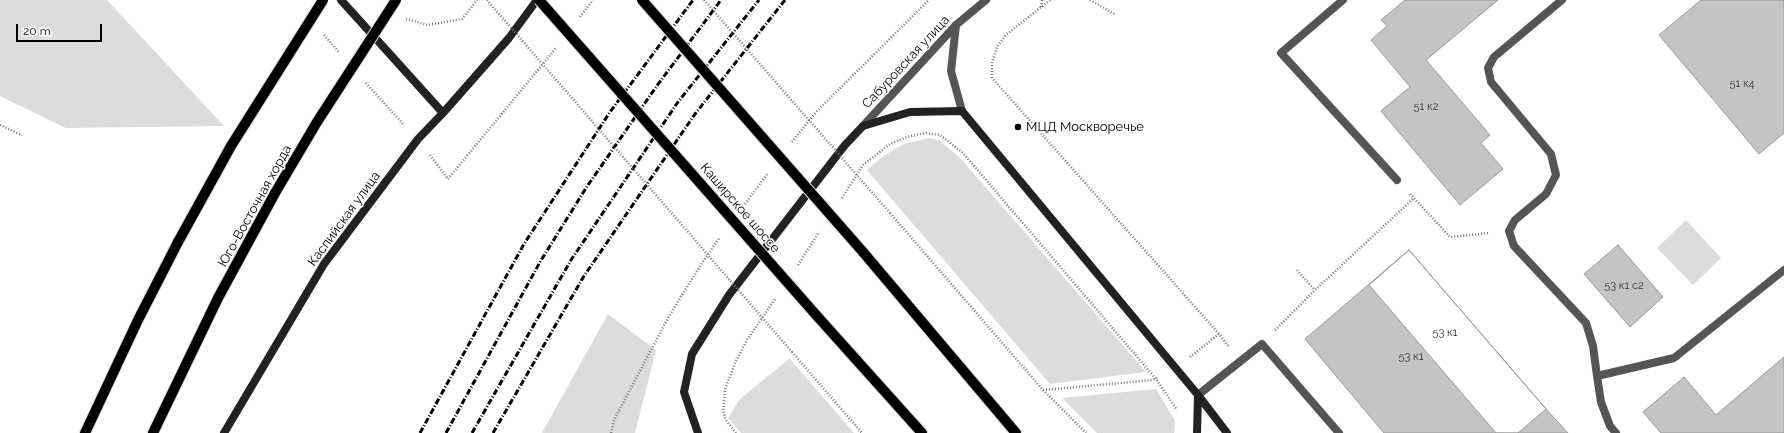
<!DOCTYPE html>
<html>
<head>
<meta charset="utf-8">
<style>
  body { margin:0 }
  #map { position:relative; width:1784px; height:433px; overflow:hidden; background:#fff; font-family:Raleway,sans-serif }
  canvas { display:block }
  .scale { position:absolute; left:16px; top:24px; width:86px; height:18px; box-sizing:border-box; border:2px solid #000; border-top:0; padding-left:5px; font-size:12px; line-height:14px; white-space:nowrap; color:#000; -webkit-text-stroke:3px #fff; paint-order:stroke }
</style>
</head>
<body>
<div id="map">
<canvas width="1784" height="433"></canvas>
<div class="scale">20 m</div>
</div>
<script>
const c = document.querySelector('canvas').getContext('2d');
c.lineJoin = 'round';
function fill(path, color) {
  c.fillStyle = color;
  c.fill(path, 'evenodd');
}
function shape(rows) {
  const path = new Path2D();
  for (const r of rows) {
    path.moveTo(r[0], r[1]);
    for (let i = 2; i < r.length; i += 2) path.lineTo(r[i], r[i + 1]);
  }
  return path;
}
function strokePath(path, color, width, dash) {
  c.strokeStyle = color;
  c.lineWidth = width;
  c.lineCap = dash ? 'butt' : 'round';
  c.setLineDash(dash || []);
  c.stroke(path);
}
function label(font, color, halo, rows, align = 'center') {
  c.font = font + ' Raleway,sans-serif';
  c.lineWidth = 3;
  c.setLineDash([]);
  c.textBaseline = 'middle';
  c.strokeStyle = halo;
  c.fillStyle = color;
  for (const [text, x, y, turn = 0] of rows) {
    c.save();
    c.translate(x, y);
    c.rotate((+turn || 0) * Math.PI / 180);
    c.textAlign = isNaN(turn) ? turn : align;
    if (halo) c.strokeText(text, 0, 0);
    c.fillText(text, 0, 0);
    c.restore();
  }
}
fill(shape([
  [0,0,107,0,224,126,66,128,0,96],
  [929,138,939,140,961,159,1146,372,1050,384,867,170,883,156,904,144],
  [1686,220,1721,258,1693,285,1657,248],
  [608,314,656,350,635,433,542,433],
  [789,359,790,359,854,433,741,433,728,418,740,399],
  [1156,389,1175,421,1174,433,1097,433,1062,398]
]), '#dcdcdc');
const building = shape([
  [1405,0,1498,0,1426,60,1490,135,1481,143,1503,169,1460,205,1381,111,1410,87,1371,40,1387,26,1381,20,1405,0],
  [1701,0,1784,0,1784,133,1759,154,1659,35,1701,0],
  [1618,245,1663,297,1630,327,1584,274,1618,245],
  [1409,250,1546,409,1518,433,1496,433,1369,285,1409,250],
  [1409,250,1546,409,1568,433,1384,433,1305,339,1409,250],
  [1784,357,1784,433,1661,433,1643,412,1684,377,1716,415,1784,357]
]);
fill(building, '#c4c4c4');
strokePath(building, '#999', 1);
const primary = shape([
  [863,252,1016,433],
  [817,316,922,433],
  [85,433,138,320,178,242],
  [153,433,218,298,275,193]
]);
strokePath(primary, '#dbdbdb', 12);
strokePath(shape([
  [1050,0,1006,35,997,47,992,63,992,78,1219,334],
  [1090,0,1116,15],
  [1041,7,1042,0],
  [580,17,593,0],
  [406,19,428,25,462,19,477,0],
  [324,35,339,52],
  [366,83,404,125],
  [0,125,22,135],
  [792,142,816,112,929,0],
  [430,155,448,179,556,48],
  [1410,194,1450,237,1490,233],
  [842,198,863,165,890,144,907,137,925,133,940,135,963,153,1156,379,1177,410],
  [745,204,768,173],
  [890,213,1043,390,1086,433],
  [798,265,819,232],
  [1297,270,1315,290],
  [1275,330,1315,290,1414,198],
  [792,352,862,433],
  [1190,357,1219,334,1229,347],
  [1043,390,1153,380,1157,378],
  [611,433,614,420,668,318,702,263,720,237],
  [736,433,726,420,723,411,725,389,736,361,747,340,775,299]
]), '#777', 2.5, [1, 2]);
strokePath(shape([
  [1343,0,1281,53,1397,180],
  [1562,0,1494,57,1488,68,1491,82,1551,154,1556,175,1546,194,1515,220,1509,231,1514,246,1586,323,1593,346,1597,376],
  [956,25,951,71,962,111],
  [1198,395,1262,344,1339,433],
  [1616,433,1610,426,1601,402,1597,376,1674,358,1784,270]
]), '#555', 8);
strokePath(shape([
  [863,126,956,25,986,0]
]), '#555', 8);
strokePath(shape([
  [341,0,443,113],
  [224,433,324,264,418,139,443,113,509,38,537,0],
  [698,433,684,392,692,354,729,295,845,145,863,126,910,112,962,111,1198,395,1227,433],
  [1197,433,1198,395]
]), '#222', 8);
strokePath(primary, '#000', 10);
strokePath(shape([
  [420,433,524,244,610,112,693,0],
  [446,433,540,262,586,188,656,87,721,0],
  [472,433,571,260,678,102,759,0],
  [493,433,584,276,695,114,785,0]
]), '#000', 3, [6, 2, 1, 2]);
const primaryBridge = shape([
  [539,0,817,316],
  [642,0,863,252],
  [275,193,317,122,396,0],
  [178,242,231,146,323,0]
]);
strokePath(primaryBridge, '#dbdbdb', 12, []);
strokePath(shape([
  [487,0,792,352],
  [704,0,890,213]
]), '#777', 2.5, [1, 2]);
strokePath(primaryBridge, '#000', 10);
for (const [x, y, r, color] of [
  [1018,127,4,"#000"]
]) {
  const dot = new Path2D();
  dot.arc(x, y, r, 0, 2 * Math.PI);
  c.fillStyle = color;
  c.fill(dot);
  strokePath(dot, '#fff', 1.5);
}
label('11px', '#313131', null, [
  ["51 к4",1742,84],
  ["51 к2",1426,107],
  ["53 к1 с2",1624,286],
  ["53 к1",1445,333],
  ["53 к1",1411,357]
]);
label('13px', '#000', '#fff', [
  ["Сабуровская улица",906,62,-47],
  ["Юго-Восточная хорда",255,206,-61],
  ["Каширское шоссе",740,208,49],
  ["Каспийская улица",344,219,-54]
]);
label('13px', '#000', '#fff', [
  ["МЦД Москворечье",1026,127]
], 'left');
</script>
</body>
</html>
